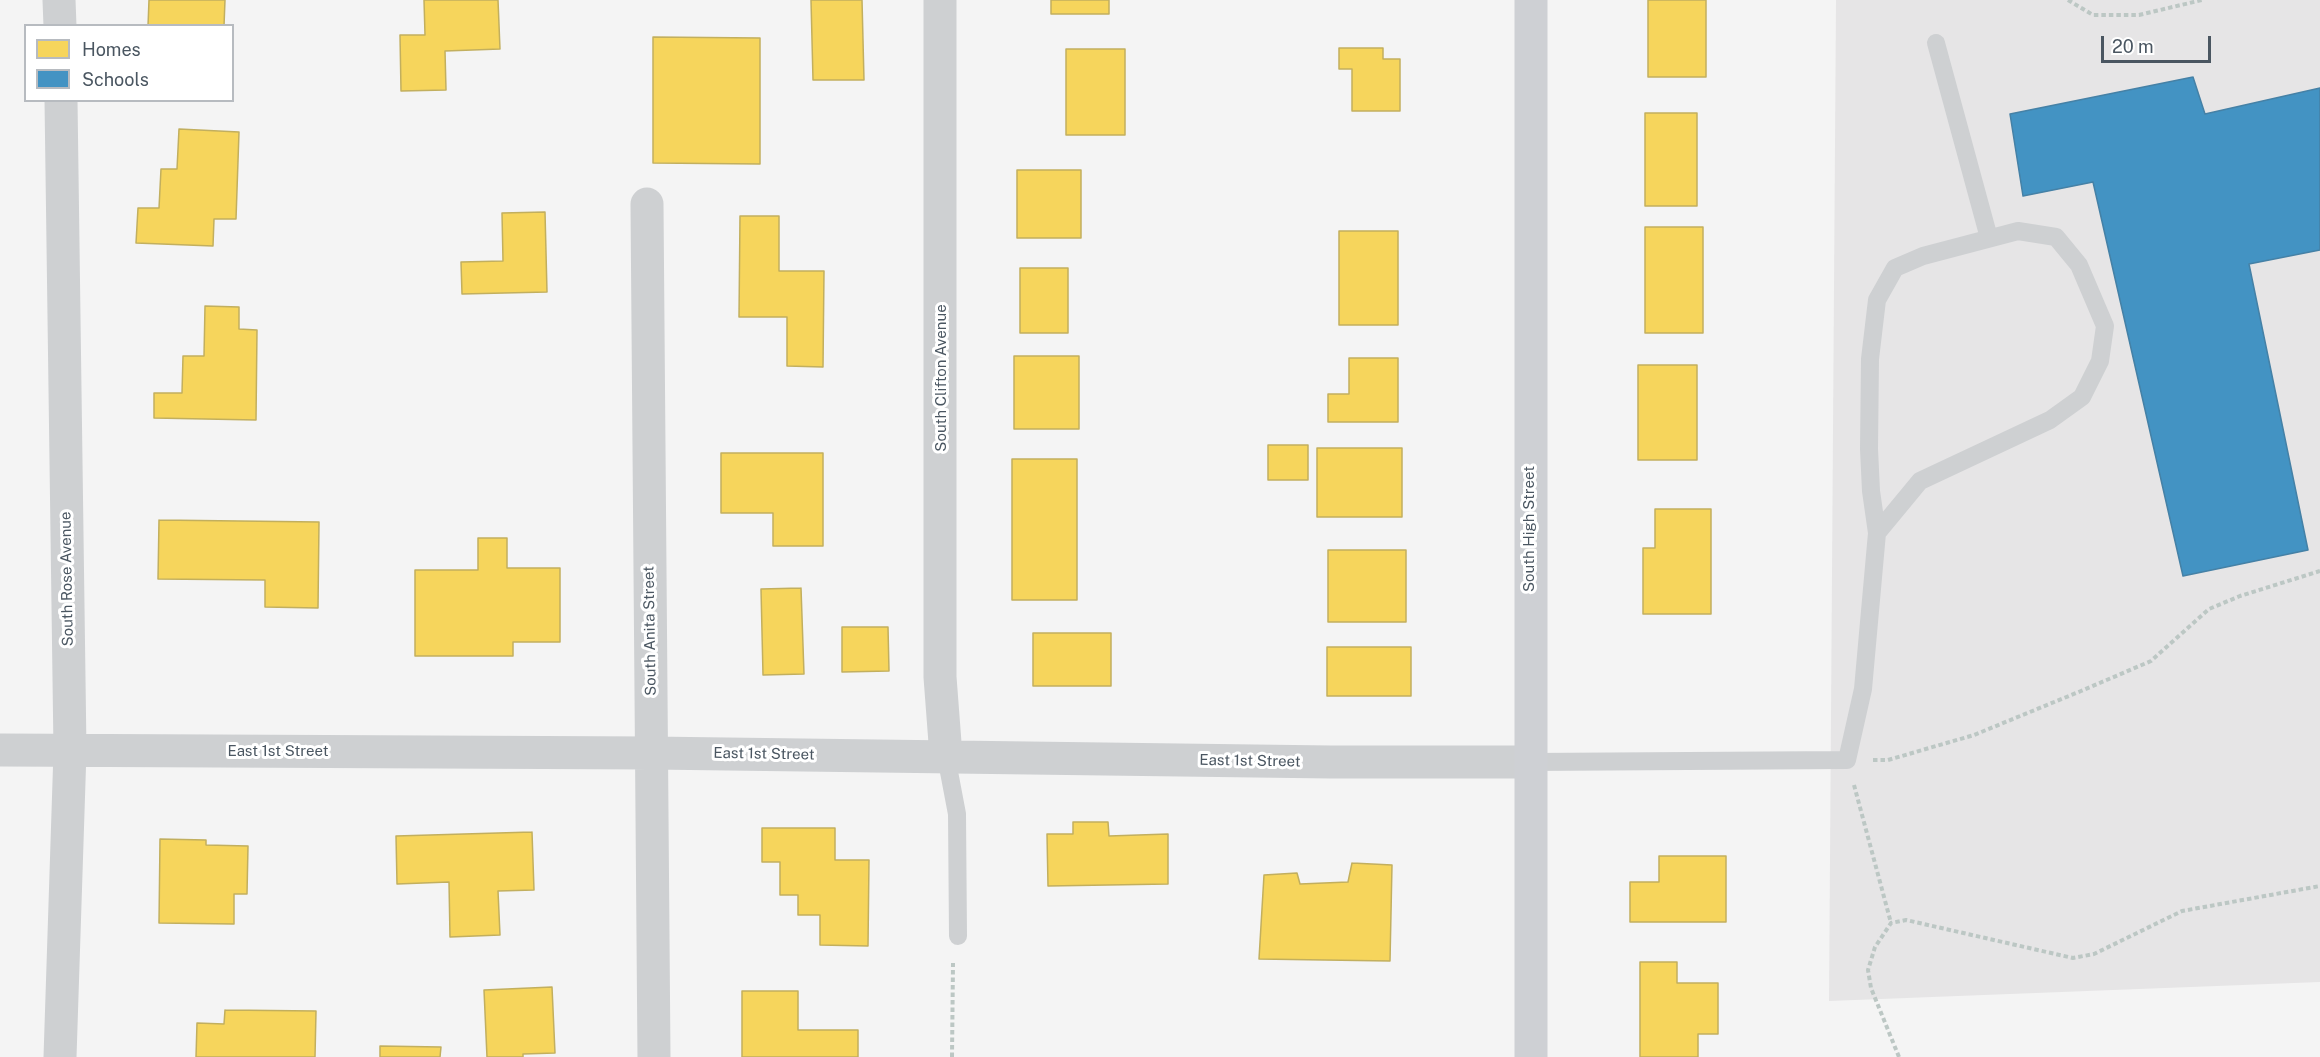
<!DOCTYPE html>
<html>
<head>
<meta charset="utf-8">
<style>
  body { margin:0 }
  #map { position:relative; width:2320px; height:1057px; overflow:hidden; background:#f4f4f4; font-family:"Public Sans",sans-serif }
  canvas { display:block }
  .legend { position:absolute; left:24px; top:24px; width:210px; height:78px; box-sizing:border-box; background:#fff; border:2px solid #b7bbc0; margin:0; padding:8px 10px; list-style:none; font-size:18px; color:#4a5661 }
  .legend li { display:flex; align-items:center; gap:12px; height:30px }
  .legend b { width:30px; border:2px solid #b7bbc0 }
  .scale { position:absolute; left:2101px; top:36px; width:110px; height:27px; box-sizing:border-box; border:3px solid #4a5661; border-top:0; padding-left:8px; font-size:18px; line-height:21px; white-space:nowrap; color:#4a5661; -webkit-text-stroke:4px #fff; paint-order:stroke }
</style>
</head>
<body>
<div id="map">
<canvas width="2320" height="1057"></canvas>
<ul class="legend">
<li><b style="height:16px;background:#f6d55c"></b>Homes</li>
<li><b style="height:16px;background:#4393c3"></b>Schools</li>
</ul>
<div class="scale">20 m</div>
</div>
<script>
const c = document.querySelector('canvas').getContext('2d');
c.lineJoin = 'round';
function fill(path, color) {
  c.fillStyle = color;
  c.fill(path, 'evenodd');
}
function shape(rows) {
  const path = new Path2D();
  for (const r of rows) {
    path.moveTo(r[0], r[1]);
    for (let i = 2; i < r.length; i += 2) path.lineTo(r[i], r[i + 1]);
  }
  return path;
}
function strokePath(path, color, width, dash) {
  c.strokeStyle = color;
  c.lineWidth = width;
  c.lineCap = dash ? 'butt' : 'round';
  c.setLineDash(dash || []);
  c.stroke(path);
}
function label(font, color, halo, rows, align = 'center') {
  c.font = font + ' "Public Sans",sans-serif';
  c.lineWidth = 6;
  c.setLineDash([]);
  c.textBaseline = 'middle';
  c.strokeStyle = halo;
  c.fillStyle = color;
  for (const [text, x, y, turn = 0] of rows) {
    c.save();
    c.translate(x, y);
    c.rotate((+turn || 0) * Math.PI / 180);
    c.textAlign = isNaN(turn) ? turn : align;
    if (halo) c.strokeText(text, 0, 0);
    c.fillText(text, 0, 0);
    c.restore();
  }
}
fill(shape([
  [1836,0,2320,0,2320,982,1829,1001]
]), '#e6e5e6');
const homes = shape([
  [149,0,225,0,224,26,148,26,149,0],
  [424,0,498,0,500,49,445,51,446,90,401,91,400,35,425,35,424,0],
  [811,0,862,0,864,80,813,80,811,0],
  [1051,0,1109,0,1109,14,1051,14,1051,0],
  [1648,0,1706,0,1706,77,1648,77,1648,0],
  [653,37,760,38,760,164,653,163,653,37],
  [1339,48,1383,48,1383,59,1400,59,1400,111,1352,111,1352,69,1339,69,1339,48],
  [1066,49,1125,49,1125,135,1066,135,1066,49],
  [1645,113,1697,113,1697,206,1645,206,1645,113],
  [179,129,239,132,236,219,214,219,213,246,136,243,138,208,159,208,161,169,177,169,179,129],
  [1017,170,1081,170,1081,238,1017,238,1017,170],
  [545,212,547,292,462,294,461,262,503,261,502,213,545,212],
  [740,216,779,216,779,271,824,271,823,367,787,366,787,317,739,317,740,216],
  [1645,227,1703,227,1703,333,1645,333,1645,227],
  [1339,231,1398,231,1398,325,1339,325,1339,231],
  [1020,268,1068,268,1068,333,1020,333,1020,268],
  [205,306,239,307,239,329,257,330,256,420,154,418,154,393,182,393,183,356,204,356,205,306],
  [1014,356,1079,356,1079,429,1014,429,1014,356],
  [1349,358,1398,358,1398,422,1328,422,1328,394,1349,394,1349,358],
  [1638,365,1697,365,1697,460,1638,460,1638,365],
  [1268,445,1308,445,1308,480,1268,480,1268,445],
  [1317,448,1402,448,1402,517,1317,517,1317,448],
  [721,453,823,453,823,546,773,546,773,513,721,513,721,453],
  [1012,459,1077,459,1077,600,1012,600,1012,459],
  [1655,509,1711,509,1711,614,1643,614,1643,548,1655,548,1655,509],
  [159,520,319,522,318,608,265,607,265,580,158,579,159,520],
  [478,538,507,538,507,568,560,568,560,642,513,642,513,656,415,656,415,570,478,570,478,538],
  [1328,550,1406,550,1406,622,1328,622,1328,550],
  [801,588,804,674,763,675,761,589,801,588],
  [842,627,888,627,889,671,842,672,842,627],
  [1033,633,1111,633,1111,686,1033,686,1033,633],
  [1327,647,1411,647,1411,696,1327,696,1327,647],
  [1073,822,1108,822,1109,836,1168,834,1168,884,1048,886,1047,834,1073,834,1073,822],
  [762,828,835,828,835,860,869,860,868,946,820,945,820,915,798,915,798,895,780,895,780,862,762,862,762,828],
  [532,832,534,890,498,891,500,935,450,937,449,882,397,884,396,836,532,832],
  [160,839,206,840,206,845,248,846,247,894,234,894,234,924,159,923,160,839],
  [1659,856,1726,856,1726,922,1630,922,1630,882,1659,882,1659,856],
  [1352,863,1392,865,1390,961,1259,959,1264,875,1297,873,1300,884,1348,882,1352,863],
  [1640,962,1677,962,1677,983,1718,983,1718,1034,1698,1034,1698,1057,1640,1057,1640,962],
  [552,987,555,1053,523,1054,523,1057,487,1057,484,990,552,987],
  [742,991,798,991,798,1030,858,1030,858,1057,742,1057,742,991],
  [225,1010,316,1011,315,1057,196,1057,197,1023,224,1024,225,1010],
  [380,1046,441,1047,440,1057,380,1057,380,1046]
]);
fill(homes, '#f6d55c');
strokePath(homes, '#c2af5e', 1.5);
const schools = shape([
  [2193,77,2205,114,2320,88,2320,250,2249,264,2308,550,2183,576,2093,182,2023,196,2010,114,2193,77]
]);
fill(schools, '#4393c3');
strokePath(schools, '#4581a6', 1.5);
strokePath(shape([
  [2068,0,2093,15,2139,15,2202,0],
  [1873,760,1888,760,1974,735,2081,691,2151,661,2209,609,2240,596,2320,571],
  [1854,785,1891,923],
  [952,1057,953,963],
  [1899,1057,1871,988,1868,970,1875,947,1891,923,1906,920,2073,958,2094,954,2182,911,2320,886]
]), '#bcc7c4', 4, [4.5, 3]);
strokePath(shape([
  [1936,43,1989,238],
  [946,756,957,814,958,936],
  [1529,762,1847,760,1863,689,1877,533,1871,491,1869,449,1870,359,1877,300,1895,268,1923,256,2018,231,2056,237,2079,265,2105,326,2100,361,2082,397,2050,420,1920,481,1877,533]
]), '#ced0d2', 18);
strokePath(shape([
  [59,0,60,26],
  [940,0,940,677,946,756],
  [647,204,654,1057],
  [0,750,652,753,1331,762,1529,762],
  [60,1057,70,751,61,100]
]), '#ced0d2', 33);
strokePath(shape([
  [1531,0,1531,1057]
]), '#ced0d4', 33);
label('15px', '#4a5661', '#fff', [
  ["South Clifton Avenue",941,378,-90],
  ["South High Street",1529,529,-90],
  ["South Rose Avenue",67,579,-91],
  ["South Anita Street",650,631,-91],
  ["East 1st Street",278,751],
  ["East 1st Street",764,754,1],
  ["East 1st Street",1250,761,1]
]);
</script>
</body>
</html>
